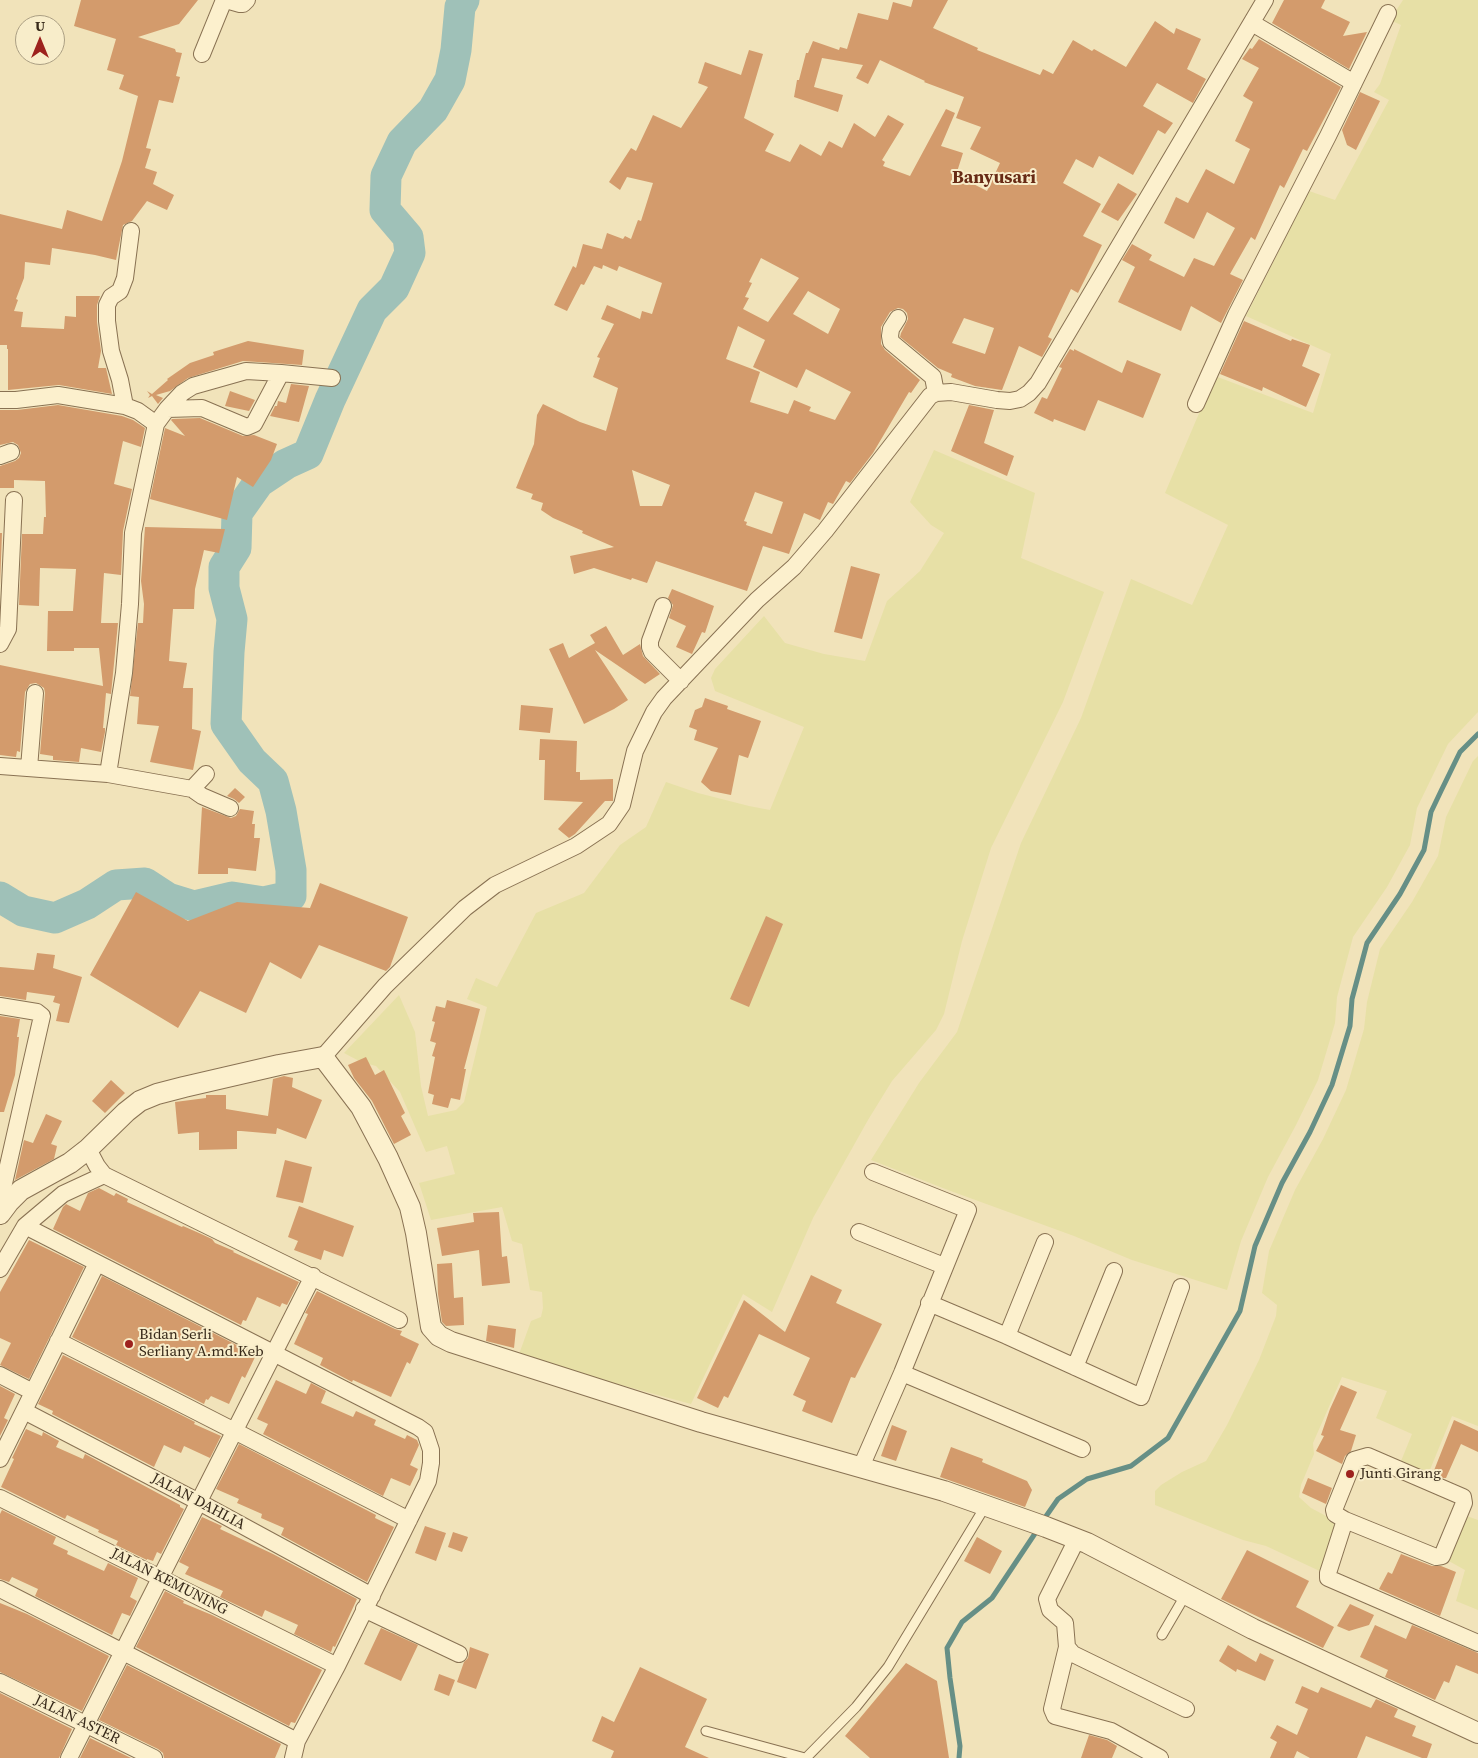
<!DOCTYPE html>
<html>
<head>
<meta charset="utf-8">
<style>
  body { margin:0 }
  #map { position:relative; width:1478px; height:1758px; overflow:hidden; background:#f1e3ba; font-family:"Source Serif 4",serif }
  canvas { display:block }
  .north { position:absolute; left:15px; top:15px; width:50px; height:50px; box-sizing:border-box; background:#f8edca; border:1px solid #ab9f83; border-radius:50%; rotate:0deg; font-size:14px; font-weight:700; line-height:20px; text-align:center; color:#372919 }
  .north::after { content:''; display:block; margin:auto; width:18px; height:22px; background:#9d221e; clip-path:polygon(50% 0,100% 100%,50% 72%,0 100%) }
</style>
</head>
<body>
<div id="map">
<canvas width="1478" height="1758"></canvas>
<div class="north">U</div>
</div>
<script>
const c = document.querySelector('canvas').getContext('2d');
c.lineJoin = 'round';
function fill(path, color) {
  c.fillStyle = color;
  c.fill(path, 'evenodd');
}
function shape(rows) {
  const path = new Path2D();
  for (const r of rows) {
    path.moveTo(r[0], r[1]);
    for (let i = 2; i < r.length; i += 2) path.lineTo(r[i], r[i + 1]);
  }
  return path;
}
function strokePath(path, color, width, dash) {
  c.strokeStyle = color;
  c.lineWidth = width;
  c.lineCap = dash ? 'butt' : 'round';
  c.setLineDash(dash || []);
  c.stroke(path);
}
function label(font, color, halo, rows, align = 'center') {
  c.font = font + ' "Source Serif 4",serif';
  c.lineWidth = 4;
  c.setLineDash([]);
  c.textBaseline = 'middle';
  c.strokeStyle = halo;
  c.fillStyle = color;
  for (const [text, x, y, turn = 0] of rows) {
    c.save();
    c.translate(x, y);
    c.rotate((+turn || 0) * Math.PI / 180);
    c.textAlign = isNaN(turn) ? turn : align;
    if (halo) c.strokeText(text, 0, 0);
    c.fillText(text, 0, 0);
    c.restore();
  }
}
fill(shape([
  [1403,0,1478,0,1478,712,1448,744,1417,808,1410,845,1387,887,1353,937,1337,997,1335,1023,1318,1080,1296,1125,1268,1177,1241,1241,1227,1290,1132,1260,1074,1236,948,1190,871,1160,919,1083,957,1032,1021,843,1081,718,1131,579,1192,605,1228,525,1165,493,1215,376,1313,413,1331,354,1246,316,1309,191,1335,200,1389,100,1374,92,1380,84,1401,25,1390,20],
  [934,450,1035,493,1021,558,1104,592,1063,702,991,848,962,941,944,1014,936,1030,892,1081,868,1120,813,1218,772,1312,743,1294,691,1404,518,1357,531,1321,541,1317,543,1308,542,1292,530,1290,522,1244,512,1241,502,1207,431,1220,419,1183,455,1174,447,1146,426,1152,400,1092,376,1066,361,1062,344,1053,399,995,415,1032,421,1086,428,1116,456,1110,464,1102,487,1007,467,999,476,978,497,987,536,913,584,893,620,845,646,827,666,782,698,793,749,806,770,810,804,727,715,691,711,678,715,669,764,616,785,643,824,654,865,661,887,601,920,571,944,533,931,525,910,502],
  [1478,756,1478,1426,1452,1416,1427,1477,1399,1466,1412,1434,1376,1418,1387,1391,1342,1377,1313,1443,1314,1454,1301,1485,1299,1497,1311,1508,1341,1524,1324,1573,1266,1546,1243,1540,1155,1505,1155,1491,1161,1485,1182,1472,1206,1461,1227,1425,1259,1360,1276,1316,1277,1305,1262,1293,1269,1251,1295,1190,1323,1139,1346,1090,1364,1029,1367,1002,1380,949,1412,902,1438,856,1446,817,1473,761],
  [1464,1515,1478,1520,1478,1610,1456,1601,1465,1570,1447,1560]
]), '#e7e0a6');
strokePath(shape([
  [1042,1522,1058,1499,1087,1479,1131,1466,1168,1438,1240,1311,1255,1246,1282,1183,1310,1132,1332,1085,1350,1026,1352,999,1367,943,1400,894,1424,850,1431,812,1441,791,1460,752,1478,734],
  [959,1758,960,1746,950,1678,947,1648,962,1622,992,1598,1038,1529]
]), '#668f86', 5);
strokePath(shape([
  [0,897,23,911,55,918,87,904,116,885,145,883,168,898,194,906,232,897,264,902,291,896,291,870,281,811,273,781,252,761,226,724,229,652,232,619,224,588,224,567,236,548,237,513,259,482,286,464,308,454,330,400,372,310,394,288,410,253,408,237,385,210,386,176,402,142,433,110,450,80,456,50,460,7,464,0]
]), '#9fc1b8', 31);
fill(shape([
  [81,0,198,0,179,24,138,37,175,49,176,52,182,53,176,76,180,77,173,103,159,100,146,148,151,149,145,168,157,172,153,184,174,195,167,210,147,201,132,221,123,225,116,260,95,255,52,248,50,265,25,262,24,278,16,299,18,300,14,311,23,312,21,327,64,329,65,316,76,317,76,296,100,296,97,305,97,322,101,351,98,368,106,368,112,394,59,385,8,390,8,349,7,349,7,345,0,345,0,214,62,229,67,210,102,221,122,161,138,96,119,89,124,75,107,70,116,39,74,26],
  [913,0,948,0,933,28,978,48,977,50,1040,75,1043,69,1053,74,1073,40,1092,51,1094,49,1126,67,1155,21,1174,34,1176,28,1201,39,1187,69,1206,79,1193,103,1157,83,1143,106,1173,123,1165,134,1158,130,1133,175,1099,156,1093,168,1076,159,1063,183,1101,204,1083,236,1102,245,1078,293,1071,289,1048,337,1052,339,1042,357,1019,346,1002,390,975,386,951,377,952,374,938,368,900,337,901,333,908,319,907,313,903,309,898,308,890,312,881,327,881,344,885,350,920,380,911,393,909,392,873,453,850,483,846,481,833,504,828,502,820,520,804,513,789,554,763,546,747,591,656,561,647,583,632,578,631,580,594,568,574,574,570,556,614,547,582,533,583,531,553,518,541,510,543,503,531,499,533,494,516,488,534,444,537,415,543,404,580,422,606,431,618,388,593,377,600,358,597,357,614,324,601,319,607,305,640,319,642,311,652,314,662,283,619,266,617,271,603,265,602,269,594,266,584,285,581,284,567,311,554,305,573,266,576,268,583,244,602,249,607,233,623,239,625,236,631,239,638,220,641,221,653,183,627,177,620,190,609,182,631,148,636,151,653,115,681,128,708,87,698,83,705,62,741,75,749,50,763,54,744,118,774,134,765,151,790,162,800,144,821,156,829,141,842,148,854,123,875,137,888,115,904,124,882,160,885,162,883,166,910,176,946,109,955,113,941,146,963,153,956,175,987,191,1000,163,970,149,981,127,956,118,964,97,924,82,925,81,880,60,868,84,856,78,863,65,822,58,814,87,843,95,838,112,794,97,797,80,799,80,806,53,808,53,813,41,839,50,840,47,847,49,858,13,888,20,893,2,911,7],
  [761,258,799,278,768,322,743,309,749,298,745,297,752,283,749,282],
  [808,291,840,309,828,334,793,314],
  [964,318,994,328,985,354,952,343],
  [738,326,765,340,753,367,797,388,806,369,851,392,835,420,809,411,811,407,794,400,788,414,750,402,760,372,726,359],
  [632,470,670,485,662,506,640,506],
  [755,492,783,502,772,534,746,525,747,522,744,521],
  [1284,0,1325,0,1321,8,1350,22,1343,36,1367,32,1349,69,1272,23],
  [1259,39,1341,87,1307,151,1303,149,1284,188,1280,185,1255,240,1251,237,1230,274,1243,280,1221,323,1191,306,1181,331,1118,302,1135,267,1122,260,1132,244,1152,255,1149,260,1184,277,1194,258,1214,266,1235,228,1207,212,1194,239,1164,223,1176,197,1188,203,1206,169,1234,184,1250,149,1235,141,1253,102,1243,96,1259,68,1242,59,1250,48,1252,49],
  [1360,92,1380,101,1356,150,1347,145,1342,130],
  [1118,183,1137,194,1118,221,1101,212],
  [1244,321,1291,341,1292,339,1310,345,1302,366,1320,374,1306,407,1263,387,1262,391,1220,374],
  [248,341,304,350,302,365,243,361,188,378,170,391,156,395,163,398,158,404,152,396,148,398,150,395,147,391,152,394,168,380,167,379,190,363,214,355,213,352],
  [1070,349,1074,351,1074,349,1122,373,1127,360,1161,374,1143,418,1098,400,1085,431,1054,419,1053,422,1034,413,1042,397,1047,399,1062,368,1059,367],
  [291,384,309,386,299,422,270,416,275,406,277,406,278,401,286,403],
  [230,391,255,400,249,411,225,406],
  [58,405,122,416,133,420,145,428,141,447,123,441,114,484,132,489,123,531,121,575,104,573,101,623,118,623,111,694,106,693,103,728,105,728,105,732,101,752,81,748,79,762,53,760,53,756,40,754,45,693,44,688,36,683,30,684,25,692,20,752,17,751,16,757,0,755,0,665,103,686,99,648,74,648,74,651,47,651,48,611,73,611,76,569,40,568,39,606,19,605,22,534,43,534,44,517,46,517,45,481,14,480,14,488,0,488,0,466,15,461,19,458,21,453,18,445,13,442,0,445,0,410,17,410],
  [969,405,994,410,984,443,1014,456,1007,476,951,451],
  [200,418,243,436,254,435,277,444,271,460,253,487,237,477,227,520,150,499,165,428,185,436,171,420,172,419],
  [145,527,225,529,219,553,204,550,195,589,194,609,173,609,169,661,187,663,183,688,193,688,192,729,201,731,193,770,150,762,159,726,137,724,139,697,130,696,138,623,143,623,144,604,141,581],
  [0,533,2,533,0,586],
  [851,566,880,574,862,639,834,632],
  [672,589,714,606,705,633,702,632,692,654,676,647,686,626,669,618,673,605,668,598],
  [606,626,623,655,640,644,643,656,660,674,645,684,595,650,628,700,614,709,584,724,549,649,563,643,569,658,595,643,590,635],
  [705,698,728,706,727,709,761,721,748,758,739,755,731,795,711,791,701,782,718,748,694,740,697,730,689,727,695,710,702,707],
  [521,705,553,708,550,733,519,730],
  [540,739,577,741,576,772,580,772,580,780,613,779,613,801,605,801,575,834,569,838,558,829,583,802,544,800,545,760,539,760],
  [235,788,245,797,239,803,234,799,227,796],
  [202,807,231,818,236,816,240,809,254,811,252,824,255,824,254,838,260,838,256,871,228,868,228,874,198,874],
  [320,883,408,917,390,967,386,971,319,945,301,979,270,962,246,1013,200,991,178,1028,90,975,136,892,188,921,237,902,310,908],
  [766,916,783,924,749,1007,730,999],
  [37,953,55,955,53,968,82,977,69,1023,56,1021,60,1004,53,1002,55,996,27,992,26,1000,0,996,0,967,34,970],
  [447,1000,480,1009,464,1069,466,1069,460,1100,451,1098,448,1108,432,1104,434,1095,428,1093,435,1057,432,1056,436,1043,430,1041,435,1022,432,1021,436,1006,445,1008],
  [0,1016,20,1019,17,1037,19,1037,15,1075,4,1112,0,1112],
  [366,1057,375,1075,384,1070,405,1113,401,1116,411,1135,394,1144,372,1101,354,1078,348,1065],
  [284,1076,293,1078,292,1087,322,1100,306,1139,277,1128,276,1134,241,1131,237,1131,237,1149,199,1150,199,1132,178,1134,175,1102,206,1098,206,1095,226,1095,226,1109,268,1116,273,1079],
  [111,1080,125,1093,105,1113,92,1101],
  [46,1114,62,1121,51,1144,57,1146,54,1159,15,1180,24,1140,33,1143],
  [285,1160,312,1167,303,1203,276,1197],
  [99,1188,114,1196,116,1193,128,1199,127,1202,182,1227,183,1226,199,1233,212,1239,215,1243,234,1251,233,1252,299,1282,287,1305,282,1303,280,1307,257,1297,246,1321,243,1320,241,1325,53,1229,63,1207,66,1204,80,1211,88,1193],
  [299,1206,354,1226,343,1257,324,1250,321,1260,294,1250,298,1241,288,1237],
  [499,1212,502,1257,507,1256,510,1283,482,1286,479,1250,442,1256,437,1228,474,1222,473,1213],
  [29,1240,84,1267,29,1379,0,1365,11,1343,0,1338,0,1292],
  [452,1263,454,1298,463,1297,464,1325,446,1326,442,1322,438,1294,437,1264],
  [811,1275,842,1290,836,1303,882,1324,855,1378,851,1377,832,1423,802,1411,806,1401,793,1395,810,1358,759,1334,728,1398,724,1396,718,1408,697,1398,744,1300,785,1332],
  [102,1276,256,1355,245,1378,242,1376,229,1404,211,1396,208,1400,206,1399,204,1404,72,1337],
  [317,1291,395,1329,402,1331,400,1335,419,1344,410,1364,407,1362,391,1397,353,1380,352,1382,320,1365,323,1358,294,1344,308,1314,305,1313],
  [488,1325,516,1329,514,1348,486,1341],
  [63,1355,195,1422,194,1424,221,1436,210,1458,184,1446,181,1453,164,1445,154,1467,52,1414,53,1411,38,1404],
  [276,1380,306,1394,311,1383,326,1391,321,1403,353,1417,356,1411,376,1420,374,1425,405,1439,407,1435,417,1440,419,1445,410,1465,418,1469,410,1486,391,1478,383,1496,263,1434,268,1424,257,1419],
  [1341,1385,1357,1392,1340,1430,1356,1435,1351,1451,1345,1456,1342,1464,1316,1451,1324,1436,1321,1435,1330,1409],
  [0,1386,15,1394,4,1418,8,1420,0,1436],
  [1454,1420,1478,1431,1478,1452,1461,1444,1446,1478,1443,1478,1433,1473],
  [892,1425,907,1431,896,1461,881,1456],
  [26,1429,42,1436,43,1432,59,1441,56,1447,83,1459,85,1454,180,1505,180,1507,184,1509,161,1554,157,1552,153,1561,147,1559,147,1560,116,1545,118,1541,98,1532,99,1530,67,1515,65,1519,1,1487,14,1459,12,1458],
  [239,1444,376,1515,375,1518,394,1527,367,1582,281,1535,284,1528,261,1518,262,1514,237,1503,239,1499,216,1489],
  [951,1447,983,1459,982,1462,1027,1481,1032,1490,1025,1507,940,1477],
  [1308,1478,1332,1488,1326,1504,1302,1493],
  [2,1510,56,1537,53,1544,68,1551,67,1554,104,1571,108,1563,138,1578,130,1597,137,1601,130,1616,122,1613,112,1635,35,1596,38,1589,12,1577,9,1582,0,1579,0,1514],
  [202,1517,222,1526,220,1529,273,1554,357,1599,335,1647,333,1646,331,1652,294,1634,298,1625,265,1610,262,1617,220,1597,223,1591,185,1574,189,1567,179,1562],
  [425,1526,446,1533,436,1561,415,1553],
  [453,1532,468,1537,462,1552,448,1547],
  [977,1537,1002,1551,990,1574,964,1561],
  [1247,1550,1309,1581,1296,1607,1334,1627,1323,1648,1221,1599],
  [1401,1554,1432,1566,1441,1566,1456,1572,1440,1616,1379,1589,1388,1572,1392,1574],
  [165,1591,184,1601,183,1603,212,1615,322,1670,295,1723,291,1722,289,1726,136,1647],
  [0,1603,27,1614,109,1656,82,1711,0,1672],
  [1350,1604,1374,1615,1369,1625,1349,1631,1337,1626],
  [1375,1625,1406,1639,1412,1625,1478,1653,1478,1674,1456,1665,1449,1683,1444,1681,1435,1700,1385,1677,1388,1670,1360,1657],
  [381,1628,418,1645,401,1681,364,1664],
  [1228,1645,1256,1662,1260,1653,1274,1660,1265,1681,1237,1669,1236,1672,1219,1661],
  [470,1647,489,1654,476,1689,457,1682,464,1662,468,1658],
  [906,1663,937,1681,949,1758,870,1758,845,1736],
  [127,1665,281,1744,275,1758,164,1758,163,1753,158,1749,99,1720],
  [640,1667,707,1699,685,1747,709,1758,611,1758,614,1751,592,1741,602,1716,614,1722],
  [439,1674,455,1680,449,1696,434,1690],
  [1302,1686,1318,1693,1321,1687,1371,1708,1376,1699,1398,1709,1394,1717,1416,1726,1412,1736,1432,1744,1427,1758,1422,1758,1366,1736,1357,1758,1310,1758,1297,1751,1294,1758,1270,1758,1277,1742,1270,1738,1277,1725,1297,1735,1308,1709,1295,1703],
  [0,1693,72,1729,59,1758,0,1758],
  [1089,1735,1107,1740,1117,1746,1112,1758,1081,1758],
  [90,1738,131,1758,80,1758]
]), '#d39b6c');
const service = shape([
  [1162,1635,1186,1594],
  [706,1731,805,1758],
  [806,1758,856,1707,888,1667,986,1505]
]);
const minor = shape([
  [226,0,240,4,243,4,247,0],
  [1252,23,1354,83],
  [202,54,224,0],
  [898,318,891,329,890,336,891,342,933,377,936,393],
  [0,400,16,400,58,395,125,406,138,411,156,424],
  [1196,404,1236,315,1328,136,1388,13],
  [125,406,120,380,111,351,107,321,107,305,111,297,120,291,125,278,131,231],
  [167,409,182,393,193,386,246,371,281,373],
  [0,456,11,452],
  [663,606,650,641,650,647,652,652,681,681],
  [0,644,8,629,14,500],
  [0,766,108,774,124,673,130,604,133,533,156,424,167,409,202,408,247,427,254,424,281,373,332,378],
  [29,768,35,693],
  [108,774,192,789,202,796,230,808],
  [192,789,206,774],
  [0,1006,37,1012,42,1016,0,1201],
  [323,1057,385,986,465,908,495,885,576,846,609,824,622,805,635,751,654,712,664,698,757,600,794,567,825,531,930,396,936,393,951,392,997,400,1010,401,1020,399,1029,393,1038,383,1265,0],
  [88,1149,97,1166,104,1175,399,1320],
  [25,1226,418,1427,425,1432,431,1450,431,1463,428,1481,337,1666,297,1741,293,1758],
  [859,1232,944,1266],
  [0,1269,25,1226,63,1194,104,1175],
  [929,1303,1007,1336,1141,1397,1181,1287],
  [1007,1336,1045,1242],
  [58,1341,409,1520],
  [1075,1367,1114,1271],
  [902,1373,1082,1449],
  [0,1375,33,1392],
  [24,1411,199,1502,372,1596],
  [0,1459,97,1263],
  [861,1467,902,1373,968,1210,873,1172],
  [0,1498,337,1666],
  [1345,1520,1436,1557,1442,1556,1464,1503,1463,1497,1368,1456,1354,1460,1334,1510,1335,1514,1345,1520,1328,1573,1328,1578,1478,1643],
  [1077,1539,1047,1599,1050,1610,1065,1623,1067,1647,1073,1654,1186,1709],
  [0,1589,297,1741],
  [364,1609,459,1654],
  [1067,1647,1052,1709,1055,1716,1111,1731,1160,1758],
  [0,1682,154,1758],
  [69,1758,313,1276]
]);
const tertiary = shape([
  [0,1214,9,1202,21,1190,70,1163,88,1149,126,1112,140,1101,157,1094,184,1087,279,1065,323,1057,361,1107,388,1158,410,1207,416,1233,431,1327,439,1336,451,1342,701,1422,944,1491,1046,1527,1087,1543,1253,1629,1478,1733]
]);
strokePath(service, '#897253', 11);
strokePath(minor, '#897253', 18);
strokePath(tertiary, '#897253', 22);
strokePath(service, '#fcf0cd', 9);
strokePath(minor, '#fcf0cd', 16);
strokePath(tertiary, '#fcf0cd', 20);
for (const [x, y, r, color] of [
  [129,1344,5,"#9d221e"],
  [1350,1474,5,"#9d221e"]
]) {
  const dot = new Path2D();
  dot.arc(x, y, r, 0, 2 * Math.PI);
  c.fillStyle = color;
  c.fill(dot);
  strokePath(dot, '#f8edca', 2);
}
label('15px', '#372919', '#f8edca', [
  ["Bidan Serli",139,1335],
  ["Serliany A.md.Keb",139,1352],
  ["Junti Girang",1360,1474]
], 'left');
label('15px', '#372919', '#f8edca', [
  ["JALAN DAHLIA",198,1502,28],
  ["JALAN KEMUNING",169,1582,27],
  ["JALAN ASTER",77,1720,26]
]);
label('bold 18px', '#672a15', '#f8edca', [
  ["Banyusari",994,178]
]);
</script>
</body>
</html>
